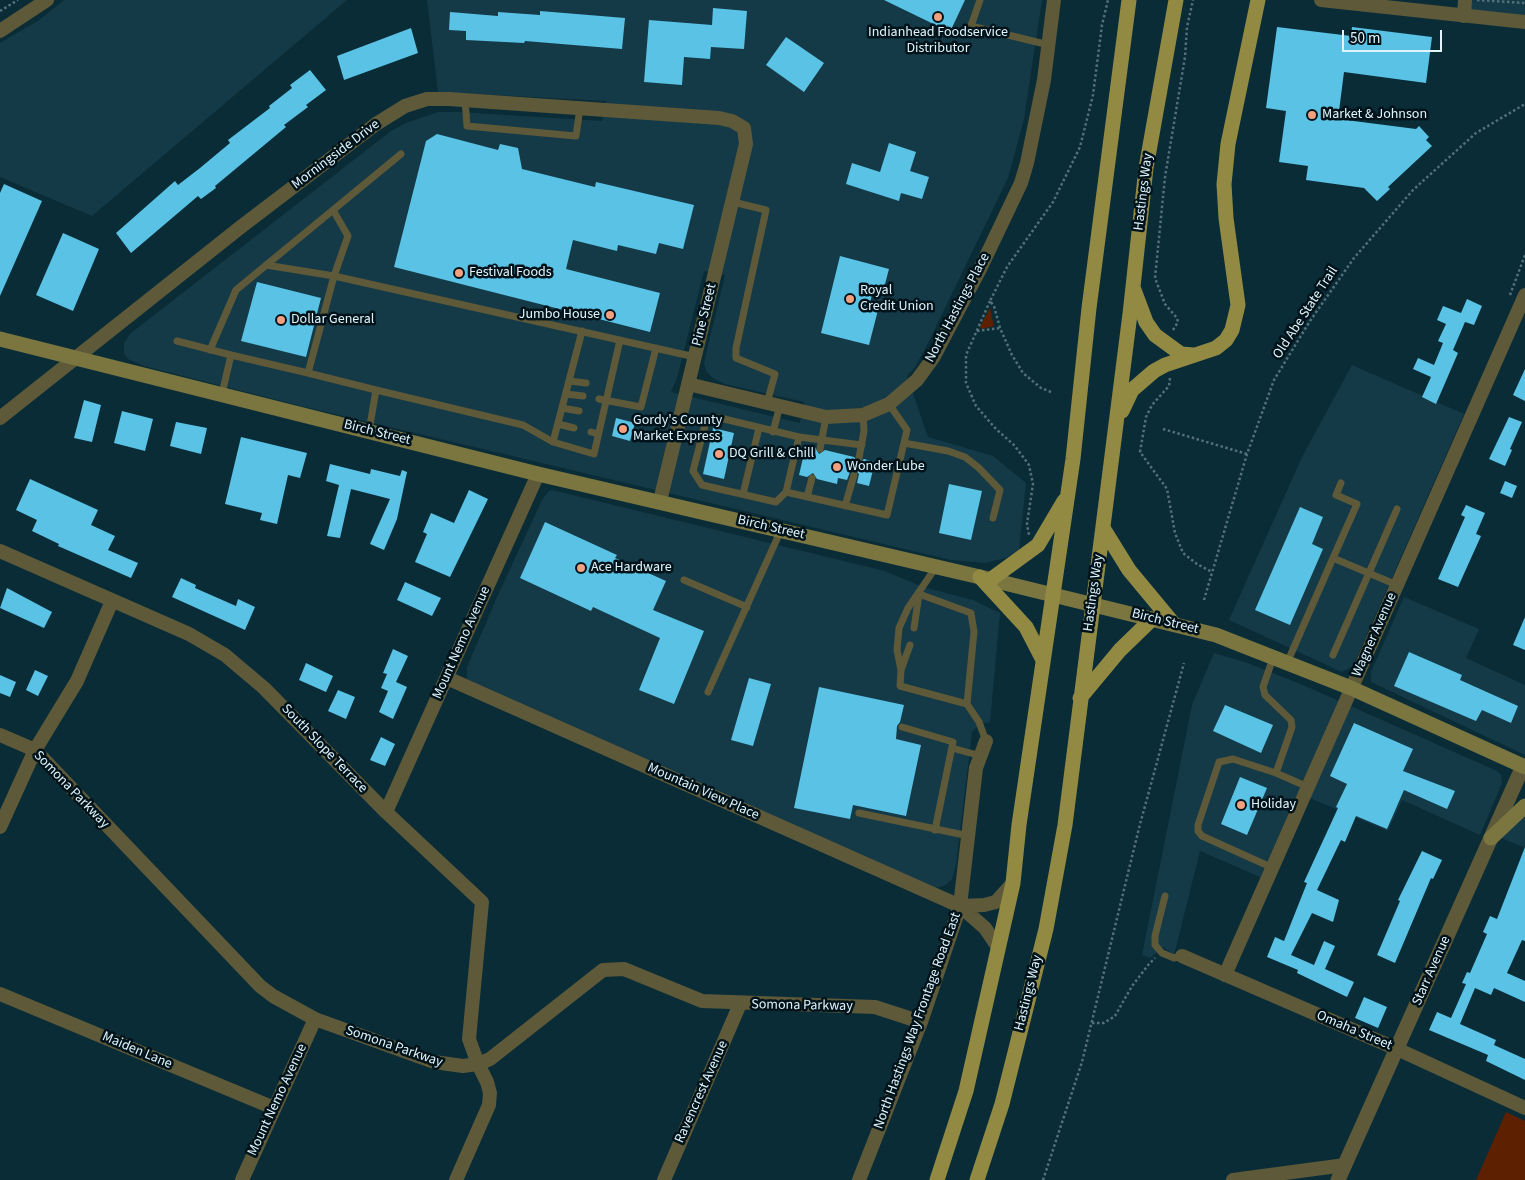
<!DOCTYPE html>
<html>
<head>
<meta charset="utf-8">
<style>
  body { margin:0 }
  #map { position:relative; width:1525px; height:1180px; overflow:hidden; background:#092c37; font-family:"Source Sans 3",sans-serif }
  canvas { display:block }
  .scale { position:absolute; left:1342px; top:30px; width:100px; height:22px; box-sizing:border-box; border:2px solid #e1f4fb; border-top:0; padding-left:6px; font-size:15px; line-height:18px; white-space:nowrap; color:#e1f4fb; -webkit-text-stroke:4px #00131a; paint-order:stroke }
</style>
</head>
<body>
<div id="map">
<canvas width="1525" height="1180"></canvas>
<div class="scale">50 m</div>
</div>
<script>
const c = document.querySelector('canvas').getContext('2d');
c.lineJoin = 'round';
function fill(path, color) {
  c.fillStyle = color;
  c.fill(path, 'evenodd');
}
function shape(rows) {
  const path = new Path2D();
  for (const r of rows) {
    path.moveTo(r[0], r[1]);
    for (let i = 2; i < r.length; i += 2) path.lineTo(r[i], r[i + 1]);
  }
  return path;
}
function strokePath(path, color, width, dash) {
  c.strokeStyle = color;
  c.lineWidth = width;
  c.lineCap = dash ? 'butt' : 'round';
  c.setLineDash(dash || []);
  c.stroke(path);
}
function label(font, color, halo, rows, align = 'center') {
  c.font = font + ' "Source Sans 3",sans-serif';
  c.lineWidth = 5;
  c.setLineDash([]);
  c.textBaseline = 'middle';
  c.strokeStyle = halo;
  c.fillStyle = color;
  for (const [text, x, y, turn = 0] of rows) {
    c.save();
    c.translate(x, y);
    c.rotate((+turn || 0) * Math.PI / 180);
    c.textAlign = isNaN(turn) ? turn : align;
    if (halo) c.strokeText(text, 0, 0);
    c.fillText(text, 0, 0);
    c.restore();
  }
}
fill(shape([
  [64,0,347,0,92,216,0,177,0,43,39,20],
  [427,0,1042,0,1024,119,1008,178,929,341,915,367,907,376,928,437,993,456,1026,483,1019,550,1006,558,985,563,951,560,301,406,144,366,128,359,124,354,124,343,131,333,391,131,406,123,438,112,459,112,602,121,606,101,438,92],
  [704,271,725,275,704,363,706,371,713,378,725,384,804,402,800,423,671,392,677,378],
  [1465,0,1525,0,1525,22,1464,16],
  [1352,365,1464,414,1353,666,1342,672,1229,620,1302,457],
  [552,490,885,571,923,587,973,600,1000,613,990,722,980,724,972,732,956,865,952,879,946,885,940,887,933,887,467,679,467,667,498,595,542,500,548,492],
  [1404,597,1479,629,1466,658,1525,685,1525,755,1371,682,1371,672],
  [1214,653,1245,662,1303,685,1497,771,1501,775,1502,783,1480,835,1402,800,1388,831,1298,793,1260,877,1200,851,1174,955,1163,947,1150,958,1142,955,1192,705],
  [1525,802,1525,848,1499,837]
]), '#153a47');
fill(shape([
  [990,308,994,326,982,329,980,327],
  [1506,1112,1525,1121,1525,1180,1476,1180]
]), '#5d2001');
fill(shape([
  [884,0,965,0,950,32],
  [713,8,747,11,744,49,711,47,710,59,684,57,682,85,644,82,649,20,712,25],
  [540,11,625,18,622,49,525,41,524,43,466,40,466,31,449,30,450,12,498,16,498,12,540,15],
  [1277,27,1351,36,1352,27,1432,37,1426,83,1344,72,1338,119,1416,129,1419,126,1429,137,1426,140,1432,146,1388,187,1390,189,1377,201,1364,188,1306,180,1308,166,1279,162,1286,111,1266,108],
  [411,28,418,53,344,80,337,56],
  [786,37,824,63,804,92,766,65],
  [310,70,326,90,306,105,308,107,284,125,286,127,215,186,216,188,201,199,198,196,131,253,116,233,175,181,178,185,200,168,230,143,228,140,270,108,269,106,292,88,290,85],
  [437,134,498,150,500,144,518,148,522,169,595,187,596,182,694,205,683,249,659,243,656,254,618,245,617,251,573,240,566,269,660,293,650,332,394,267,426,141],
  [889,143,916,152,910,171,929,177,922,199,901,193,899,201,846,184,852,163,880,172],
  [4,184,42,201,0,296,0,193],
  [63,233,99,249,73,311,36,295],
  [840,256,889,269,885,284,873,290,869,308,878,310,869,345,821,333],
  [257,282,321,298,306,357,241,341],
  [1467,299,1482,306,1474,325,1465,322,1453,350,1458,353,1436,404,1422,397,1431,377,1413,369,1418,358,1434,365,1443,343,1438,341,1446,324,1437,320,1443,306,1461,313],
  [1525,369,1525,401,1513,395],
  [84,400,101,405,92,442,74,438],
  [122,411,153,419,145,451,114,443],
  [1509,417,1522,422,1510,449,1512,450,1505,466,1489,459],
  [616,418,635,423,630,441,612,436],
  [176,422,207,428,201,454,170,446],
  [713,428,734,433,724,479,703,474],
  [241,437,307,453,300,478,288,475,277,524,260,520,262,513,225,504],
  [806,445,815,447,819,454,825,450,854,457,858,463,864,459,875,462,869,486,857,483,859,474,855,470,850,472,847,480,838,478,837,484,817,479,813,473,807,477,799,475],
  [330,464,370,474,371,469,400,476,402,470,407,472,397,519,384,550,370,544,390,499,351,489,340,538,327,536,339,485,326,481],
  [30,479,98,510,91,525,115,536,108,550,138,563,131,578,58,546,59,544,32,531,37,520,16,510],
  [1505,481,1517,486,1512,498,1500,493],
  [949,484,982,491,971,540,939,533],
  [469,490,488,499,450,577,415,562,427,534,423,532,431,513,454,523],
  [1466,505,1485,513,1476,534,1481,536,1458,587,1438,579,1465,517,1461,515],
  [1300,507,1323,517,1312,544,1323,549,1290,625,1255,610],
  [545,522,617,555,615,558,666,581,653,610,704,631,674,704,639,690,660,638,593,607,591,611,520,578],
  [181,578,196,585,195,588,236,606,238,599,255,607,245,630,172,597],
  [405,582,441,598,432,616,397,600],
  [7,588,52,612,44,628,0,608],
  [1525,617,1525,650,1513,645],
  [393,649,408,656,396,682,407,687,393,719,379,712,388,691,381,688,387,674,383,673],
  [1409,652,1462,675,1460,680,1518,706,1511,723,1482,710,1476,721,1394,686],
  [306,663,333,676,326,692,299,680],
  [35,670,48,676,38,696,26,690],
  [0,675,16,682,10,697,0,693],
  [749,678,771,684,753,746,731,740],
  [819,687,904,705,900,722,897,726,896,739,921,745,906,816,853,805,850,819,794,808],
  [338,690,355,697,346,719,328,711],
  [1225,705,1273,725,1261,753,1213,731],
  [1354,723,1413,749,1403,771,1455,791,1447,809,1404,790,1387,829,1356,816,1345,842,1341,840,1317,890,1339,900,1333,922,1312,913,1291,955,1314,965,1324,941,1335,946,1325,969,1354,982,1347,997,1297,973,1298,970,1267,957,1275,937,1284,941,1307,883,1304,882,1338,808,1336,807,1347,784,1330,776],
  [381,737,395,744,385,766,370,760],
  [1240,777,1267,788,1247,835,1221,824],
  [1525,847,1525,941,1522,940,1507,973,1525,981,1525,1002,1494,988,1491,995,1475,988,1460,1024,1496,1040,1494,1045,1525,1059,1525,1080,1486,1061,1488,1055,1429,1030,1437,1012,1451,1018,1466,984,1462,983,1467,972,1470,973,1487,934,1483,932,1490,916,1497,919],
  [1422,851,1442,860,1433,879,1431,878,1395,963,1377,955,1400,901,1398,900],
  [1364,997,1387,1007,1378,1028,1355,1018]
]), '#59c2e5');
strokePath(shape([
  [1477,0,1525,3],
  [0,11,18,0],
  [1510,295,1525,255],
  [990,301,966,355,966,383,976,406,996,429,1014,445,1029,465,1033,484,1027,524,1029,535],
  [1173,330,1178,322,1177,318,1165,304,1155,278,1165,177,1185,57,1187,27,1193,0],
  [977,331,1000,328],
  [1170,378,1169,386,1152,405,1146,417,1140,452,1167,489,1175,533,1183,553,1197,564,1212,572],
  [1051,392,1041,388,1023,373,1012,355,1000,328,994,306,990,301,1007,267,1053,202,1080,147,1093,95,1102,25,1108,0],
  [1163,429,1247,454],
  [1204,600,1247,454,1274,380,1310,321,1354,258,1413,190,1476,133,1525,104],
  [1092,1023,1104,1023,1115,1016,1132,986,1149,964,1155,958],
  [1043,1180,1082,1062,1139,828,1184,663]
]), '#54717b', 2.5, [2.5, 2.5]);
strokePath(shape([
  [980,0,971,26,1049,45],
  [465,100,467,126,576,136,580,108],
  [733,202,766,210,736,348,736,358,775,374,767,403],
  [266,265,334,276,348,236,333,210],
  [177,341,231,355],
  [210,350,236,290,401,154],
  [308,373,376,390,369,431],
  [569,381,586,383],
  [376,390,523,425,553,442,594,454,620,340],
  [222,394,231,355,308,373,334,276,695,357],
  [566,394,583,396],
  [599,399,641,407,656,348],
  [562,408,579,411],
  [558,424,574,428],
  [591,432,598,434],
  [773,432,780,405],
  [799,437,862,445],
  [553,442,582,331],
  [904,443,948,451,965,457,979,468,1000,490,993,518],
  [820,449,826,417],
  [859,458,864,431,863,415],
  [786,492,776,502,702,485,693,471,706,421,720,418,799,437,786,492,887,515,907,430,889,404],
  [743,494,759,428],
  [807,497,812,478],
  [845,506,854,475],
  [1333,558,1357,504,1336,495,1341,483],
  [684,580,747,607],
  [919,594,971,613,974,632,967,704,900,686,901,670,897,650,899,628,908,608,936,567],
  [914,628,919,594],
  [1333,655,1397,509],
  [1273,658,1263,687,1265,695,1291,720,1292,727,1276,773,1308,787],
  [1287,663,1333,558,1397,585],
  [901,670,910,645],
  [708,692,781,530],
  [967,704,979,722,986,741],
  [902,727,953,742,935,830],
  [952,748,981,756],
  [859,813,969,836],
  [1273,868,1202,836,1198,831,1198,825,1219,762,1233,759,1276,773],
  [1165,896,1155,936,1155,945,1162,953,1174,958,1182,956]
]), '#5d5939', 7);
strokePath(shape([
  [1321,0,1525,22],
  [1464,16,1465,0],
  [0,31,47,0],
  [688,384,826,417,863,415,889,404,917,380,933,358,980,269,1021,183,1027,163,1044,80,1054,0],
  [0,418,242,226,376,124,405,106,427,99,449,99,719,118,732,121,744,128,746,144,660,501],
  [0,551,189,634,225,655,264,688,386,812,482,902,469,1039,478,1064,487,1082,490,1093,489,1105,456,1180],
  [447,678,960,906,984,905,996,902,1013,883],
  [0,735,35,750,260,986,273,996,315,1019,434,1062,463,1066,478,1064,490,1059,603,970,624,969,702,1001,875,1007,921,1022],
  [386,812,538,474],
  [0,827,35,750,77,681,112,601],
  [960,906,985,928,998,947],
  [1182,956,1397,1049,1525,1108],
  [1225,975,1525,295],
  [0,994,274,1108],
  [242,1180,315,1019],
  [664,1180,740,1004],
  [859,1180,921,1022,960,906,976,768,986,741],
  [1233,1180,1345,1165]
]), '#5d5939', 14);
strokePath(shape([
  [1338,1180,1523,766]
]), '#5d5939', 15);
strokePath(shape([
  [0,339,538,474,980,577,1216,635,1351,688,1525,767],
  [1491,838,1525,806]
]), '#7b753f', 15);
strokePath(shape([
  [1134,290,1146,322,1155,335,1181,354,1194,355],
  [1122,411,1132,390,1154,371,1165,365,1216,348,1226,340,1232,330,1238,305,1226,218,1224,184,1228,144,1258,0],
  [1103,528,1129,570,1173,623],
  [980,577,1026,627,1043,660],
  [990,580,1038,545,1064,501],
  [1080,698,1120,650,1152,619],
  [937,1180,966,1091,1013,883,1019,825,1073,459,1089,308,1129,0],
  [977,1180,1002,1104,1046,929,1065,825,1130,314,1146,168,1176,0]
]), '#928a43', 15);
for (const [x, y, r, color] of [
  [938,17,5,"#f2a07f"],
  [1312,115,5,"#f2a07f"],
  [459,273,5,"#f2a07f"],
  [850,299,5,"#f2a07f"],
  [610,315,5,"#f2a07f"],
  [281,320,5,"#f2a07f"],
  [623,429,5,"#f2a07f"],
  [719,454,5,"#f2a07f"],
  [837,467,5,"#f2a07f"],
  [581,568,5,"#f2a07f"],
  [1241,805,5,"#f2a07f"]
]) {
  const dot = new Path2D();
  dot.arc(x, y, r, 0, 2 * Math.PI);
  c.fillStyle = color;
  c.fill(dot);
  strokePath(dot, '#00131a', 2);
}
label('14px', '#e1f4fb', '#00131a', [
  ["Indianhead Foodservice",938,33,"center"],
  ["Distributor",938,49,"center"],
  ["Market & Johnson",1322,115],
  ["Festival Foods",469,273],
  ["Royal",860,291],
  ["Credit Union",860,307],
  ["Jumbo House",600,315,"right"],
  ["Dollar General",291,320],
  ["Gordy's County",633,421],
  ["Market Express",633,437],
  ["DQ Grill & Chill",729,454],
  ["Wonder Lube",847,467],
  ["Ace Hardware",591,568],
  ["Holiday",1251,805]
], 'left');
label('14px', '#e1f4fb', '#00131a', [
  ["Morningside Drive",336,155,-37],
  ["Hastings Way",1144,192,-83],
  ["North Hastings Place",958,308,-62],
  ["Old Abe State Trail",1306,313,-57],
  ["Pine Street",705,315,-76],
  ["Birch Street",377,433,14],
  ["Birch Street",771,528,13],
  ["Hastings Way",1094,593,-82],
  ["Birch Street",1165,622,14],
  ["Wagner Avenue",1375,635,-66],
  ["Mount Nemo Avenue",462,643,-66],
  ["South Slope Terrace",324,749,46],
  ["Somona Parkway",71,790,46],
  ["Mountain View Place",703,792,24],
  ["Starr Avenue",1432,971,-66],
  ["Hastings Way",1029,993,-76],
  ["Somona Parkway",802,1006,1],
  ["North Hastings Way Frontage Road East",918,1021,-70],
  ["Omaha Street",1354,1031,23],
  ["Somona Parkway",394,1047,19],
  ["Maiden Lane",137,1051,23],
  ["Ravencrest Avenue",702,1092,-66],
  ["Mount Nemo Avenue",278,1100,-65]
]);
</script>
</body>
</html>
